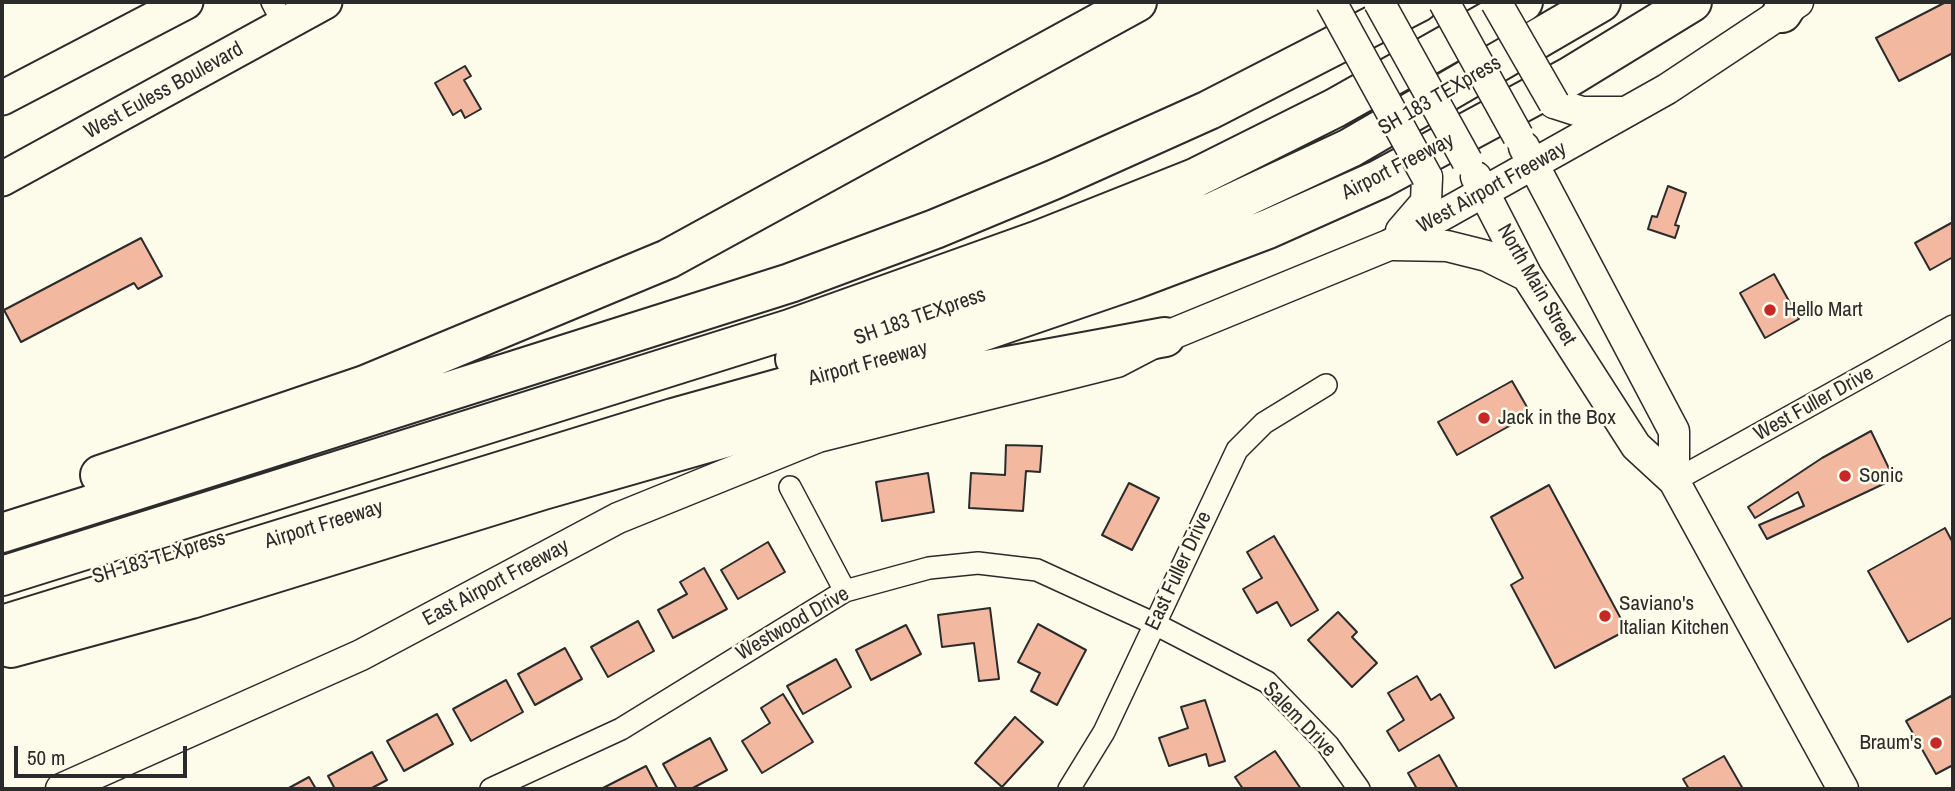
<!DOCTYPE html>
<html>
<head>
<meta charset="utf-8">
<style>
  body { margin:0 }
  #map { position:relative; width:1955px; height:791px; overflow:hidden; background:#fdfbea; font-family:"Archivo Narrow",sans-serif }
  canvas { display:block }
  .frame { position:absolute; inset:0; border:4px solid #2b2b2b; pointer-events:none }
  .scale { position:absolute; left:14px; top:746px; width:173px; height:32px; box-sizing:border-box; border:4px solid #2b2b2b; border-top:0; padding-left:9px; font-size:21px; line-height:24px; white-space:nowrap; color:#2b2b2b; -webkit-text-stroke:5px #fdfbea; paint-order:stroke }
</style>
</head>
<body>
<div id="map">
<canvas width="1955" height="791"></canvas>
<div class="frame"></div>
<div class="scale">50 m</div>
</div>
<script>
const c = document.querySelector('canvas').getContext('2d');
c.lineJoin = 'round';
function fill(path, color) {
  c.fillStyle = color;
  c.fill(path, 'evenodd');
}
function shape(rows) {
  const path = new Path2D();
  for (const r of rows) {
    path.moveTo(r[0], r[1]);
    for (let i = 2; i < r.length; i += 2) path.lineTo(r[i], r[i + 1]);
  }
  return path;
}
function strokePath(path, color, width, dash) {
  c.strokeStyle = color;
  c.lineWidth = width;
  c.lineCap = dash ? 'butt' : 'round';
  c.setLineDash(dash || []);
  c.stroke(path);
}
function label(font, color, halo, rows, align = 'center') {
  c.font = font + ' "Archivo Narrow",sans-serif';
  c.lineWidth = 5;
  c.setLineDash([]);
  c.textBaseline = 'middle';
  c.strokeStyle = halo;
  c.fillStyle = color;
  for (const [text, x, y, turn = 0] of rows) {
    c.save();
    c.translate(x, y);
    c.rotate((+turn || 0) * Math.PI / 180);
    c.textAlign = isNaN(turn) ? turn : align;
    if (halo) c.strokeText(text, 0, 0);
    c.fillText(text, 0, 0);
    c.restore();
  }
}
const building = shape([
  [1946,2,1953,2,1953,53,1899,81,1876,38,1946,2],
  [465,66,471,76,464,80,481,109,465,118,461,110,453,115,435,83,465,66],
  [1668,186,1686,193,1675,225,1679,226,1675,238,1648,229,1652,216,1657,217,1668,186],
  [1953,222,1953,257,1930,270,1915,243,1953,222],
  [141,238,162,276,138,289,134,283,21,342,4,310,141,238],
  [1774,274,1799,319,1765,338,1740,293,1774,274],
  [1512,381,1531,414,1457,455,1438,422,1512,381],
  [1871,431,1894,479,1767,539,1759,525,1804,506,1798,492,1755,518,1748,507,1822,458,1871,431],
  [1006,445,1042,446,1040,472,1026,471,1023,511,969,508,971,473,1005,475,1006,445],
  [928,473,934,512,882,521,876,482,928,473],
  [1129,483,1159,498,1132,550,1102,535,1129,483],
  [1549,485,1627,630,1555,668,1511,585,1523,578,1491,517,1549,485],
  [1945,528,1953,543,1953,617,1908,642,1868,571,1945,528],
  [1274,536,1318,610,1291,626,1277,602,1257,613,1243,589,1262,578,1247,552,1274,536],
  [768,542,785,572,738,599,721,570,768,542],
  [704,568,727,609,673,638,658,610,687,594,680,582,704,568],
  [990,608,999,679,979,681,974,643,942,647,938,615,990,608],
  [1338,612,1357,632,1352,637,1377,663,1352,687,1308,640,1338,612],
  [638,621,654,651,608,677,591,647,638,621],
  [1038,624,1086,650,1057,705,1031,691,1040,673,1018,662,1038,624],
  [906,625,921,654,871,680,856,650,906,625],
  [565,648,582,679,535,705,518,674,565,648],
  [836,659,851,687,803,714,787,686,836,659],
  [1417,676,1431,700,1440,694,1454,718,1399,751,1387,731,1404,720,1388,693,1417,676],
  [506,680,523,712,471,741,453,709,506,680],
  [783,694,813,742,762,773,742,741,770,723,761,708,783,694],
  [1953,695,1953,765,1936,774,1906,721,1953,695],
  [1205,700,1225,761,1209,766,1206,754,1169,766,1159,738,1188,728,1181,707,1205,700],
  [437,714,453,744,404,771,387,741,437,714],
  [1015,717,1043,742,1002,787,975,763,1015,717],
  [710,738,727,770,691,789,677,789,663,764,710,738],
  [1275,751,1301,789,1243,789,1235,777,1275,751],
  [372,752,387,780,370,789,335,789,328,776,372,752],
  [1439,755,1458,789,1417,789,1408,773,1439,755],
  [1724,756,1743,789,1689,789,1683,779,1724,756],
  [646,766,658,789,601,789,646,766],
  [309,777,316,789,287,789,309,777]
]);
fill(building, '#f2b8a0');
strokePath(building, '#2b2b2b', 2);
const minor = shape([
  [272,2,284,25],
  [1674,481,1953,326],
  [790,487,845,591],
  [491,789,621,729,845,591,929,568,978,563,1037,570,1155,624,1267,682,1328,745,1359,789],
  [1069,789,1104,732,1237,450,1264,423,1326,385]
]);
const secondary = shape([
  [1554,103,1582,112,1626,112],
  [1524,147,1674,431,1674,481],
  [1476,177,1527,276,1636,446,1674,481,1843,789],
  [1401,231,1426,202,1427,177],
  [1393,245,1447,246,1487,256,1527,276],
  [61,789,361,655,618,518,818,437,1117,362,1165,337,1389,245,1667,89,1798,2]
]);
const primary = shape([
  [2,98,186,2],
  [2,179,325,2]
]);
const motorway = shape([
  [1782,13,1789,2],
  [795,359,1043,275,1215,211,1350,148,1601,2],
  [100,475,365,385,668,259,1137,2],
  [2,533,790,283,935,229,1053,180,1209,110,1419,2],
  [2,576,790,329,1039,240,1195,178,1335,108,1523,2],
  [2,625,673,418,978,333,1133,280,1268,229,1380,179,1571,76,1692,2],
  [11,648,191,599,543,490,854,401,981,371,1165,337]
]);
strokePath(minor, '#2b2b2b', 24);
strokePath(secondary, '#2b2b2b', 33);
strokePath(primary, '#2b2b2b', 37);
strokePath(motorway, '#2b2b2b', 42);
strokePath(minor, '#fdfbea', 21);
strokePath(secondary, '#fdfbea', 30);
strokePath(primary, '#fdfbea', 33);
strokePath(motorway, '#fdfbea', 38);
const secondaryBridge = shape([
  [1331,2,1427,177],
  [1379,2,1467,161],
  [1444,2,1518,136],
  [1496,2,1554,103]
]);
strokePath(secondaryBridge, '#2b2b2b', 33, []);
strokePath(secondaryBridge, '#fdfbea', 30);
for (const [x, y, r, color] of [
  [1770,310,7,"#c62828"],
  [1484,418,7,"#c62828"],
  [1845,476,7,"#c62828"],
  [1605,616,7,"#c62828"],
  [1936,743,7,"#c62828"]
]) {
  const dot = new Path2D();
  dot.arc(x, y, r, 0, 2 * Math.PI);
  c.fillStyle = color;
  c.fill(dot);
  strokePath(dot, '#fdfbea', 2.5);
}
label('21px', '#2b2b2b', '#fdfbea', [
  ["West Euless Boulevard",164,91,-29],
  ["SH 183 TEXpress",1440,96,-30],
  ["Airport Freeway",1398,167,-27],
  ["West Airport Freeway",1492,188,-29],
  ["North Main Street",1536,285,60],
  ["SH 183 TEXpress",920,317,-19],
  ["Airport Freeway",868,364,-15],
  ["West Fuller Drive",1814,404,-29],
  ["Airport Freeway",324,525,-17],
  ["SH 183 TEXpress",159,558,-17],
  ["East Fuller Drive",1179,571,-65],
  ["East Airport Freeway",496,583,-28],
  ["Westwood Drive",793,624,-30],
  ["Salem Drive",1299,720,46]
]);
label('21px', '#2b2b2b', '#fdfbea', [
  ["Hello Mart",1784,310],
  ["Jack in the Box",1498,418],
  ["Sonic",1859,476],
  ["Saviano's",1619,604],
  ["Italian Kitchen",1619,628],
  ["Braum's",1922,743,"right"]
], 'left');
</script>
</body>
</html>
